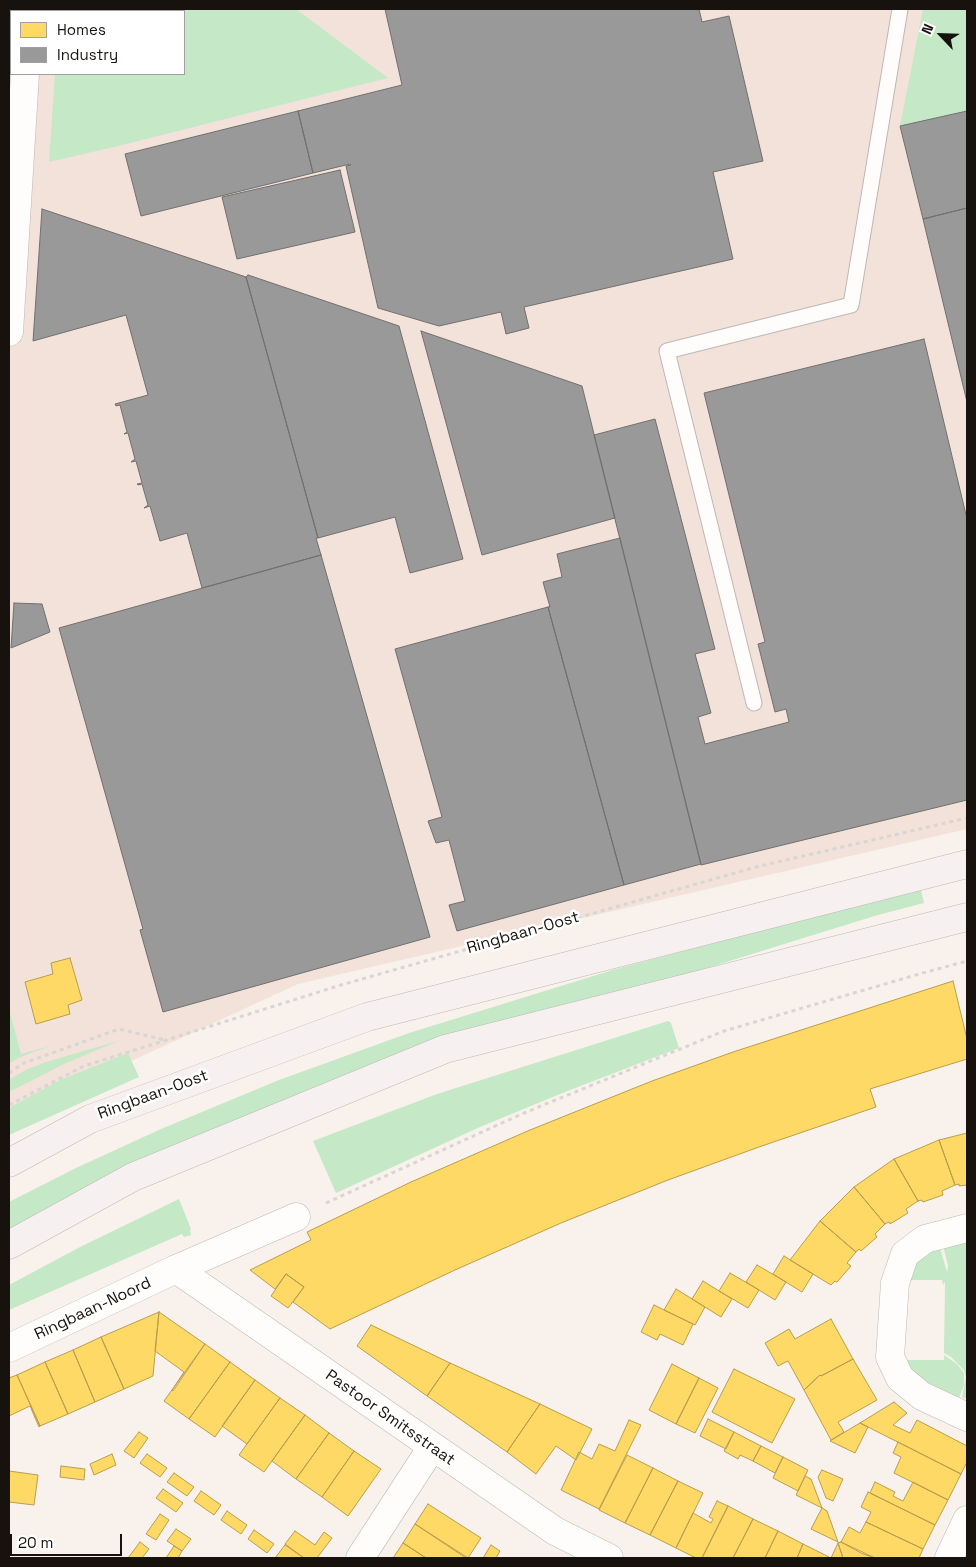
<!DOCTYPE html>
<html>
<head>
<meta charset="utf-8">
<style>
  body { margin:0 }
  #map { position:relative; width:976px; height:1567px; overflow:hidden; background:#f9f2ec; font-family:"Space Grotesk",sans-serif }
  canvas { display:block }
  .frame { position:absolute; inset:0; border:10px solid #17120e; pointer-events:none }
  .legend { position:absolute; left:10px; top:10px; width:175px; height:65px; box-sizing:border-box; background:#fff; border:1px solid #a2a09f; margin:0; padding:6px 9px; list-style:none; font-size:15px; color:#17120e }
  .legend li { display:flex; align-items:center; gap:10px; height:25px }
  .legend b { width:25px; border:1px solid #a2a09f }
  .north { position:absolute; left:916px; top:10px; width:50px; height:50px; -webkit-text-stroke:4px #fff; paint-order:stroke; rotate:294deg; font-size:14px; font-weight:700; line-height:20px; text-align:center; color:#17120e }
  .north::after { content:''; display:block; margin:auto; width:18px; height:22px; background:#17120e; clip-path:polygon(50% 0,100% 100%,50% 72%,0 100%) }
  .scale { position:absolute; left:10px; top:1534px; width:112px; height:22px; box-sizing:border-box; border:2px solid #17120e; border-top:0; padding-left:6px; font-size:15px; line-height:18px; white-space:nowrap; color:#17120e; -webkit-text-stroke:4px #fff; paint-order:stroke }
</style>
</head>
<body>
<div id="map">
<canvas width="976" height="1567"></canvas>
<div class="frame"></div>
<ul class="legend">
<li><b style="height:14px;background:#ffd966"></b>Homes</li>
<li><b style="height:14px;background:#999"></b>Industry</li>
</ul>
<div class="north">N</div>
<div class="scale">20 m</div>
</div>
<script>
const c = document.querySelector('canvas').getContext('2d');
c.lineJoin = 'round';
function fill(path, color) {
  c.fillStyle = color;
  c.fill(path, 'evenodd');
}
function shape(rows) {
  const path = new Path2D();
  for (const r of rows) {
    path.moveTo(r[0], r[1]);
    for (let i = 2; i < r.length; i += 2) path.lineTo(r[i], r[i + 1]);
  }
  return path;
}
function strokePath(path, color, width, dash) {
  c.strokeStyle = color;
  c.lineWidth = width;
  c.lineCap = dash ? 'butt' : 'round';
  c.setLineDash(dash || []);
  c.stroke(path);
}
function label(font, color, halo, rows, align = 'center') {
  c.font = font + ' "Space Grotesk",sans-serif';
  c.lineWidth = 5;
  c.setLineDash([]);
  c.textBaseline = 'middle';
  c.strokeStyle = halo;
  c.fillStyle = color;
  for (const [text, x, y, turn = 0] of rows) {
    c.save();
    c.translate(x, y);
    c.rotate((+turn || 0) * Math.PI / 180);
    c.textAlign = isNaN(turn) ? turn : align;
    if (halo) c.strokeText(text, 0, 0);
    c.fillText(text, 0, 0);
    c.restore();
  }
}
fill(shape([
  [9,9,967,9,967,829,298,984,140,1057,9,1120],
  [11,11,184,11,184,74,11,74]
]), '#f2e2da');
fill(shape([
  [60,9,296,9,388,78,118,146,49,162,55,74,184,74,184,11,59,11],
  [923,9,967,9,967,111,900,126],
  [921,890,924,903,878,915,797,940,499,1033,9,1241,9,1202,76,1168,161,1129,279,1080,409,1033,616,969,748,934],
  [9,1009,21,1054,50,1046,18,1058,9,1064],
  [668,1021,671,1023,679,1048,565,1092,480,1127,336,1193,313,1141,437,1094],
  [118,1041,64,1064,9,1092,9,1080,26,1070,46,1062],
  [128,1053,139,1077,9,1135,9,1108,60,1080],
  [179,1199,191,1229,190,1230,191,1235,184,1237,182,1234,9,1310,9,1285,80,1247],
  [967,1240,967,1399,962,1397,966,1377,964,1370,951,1357,944,1353,945,1282,943,1285,942,1280,905,1280,913,1263,929,1253,940,1248,947,1272,948,1265,943,1246],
  [944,1355,957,1364,964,1373,964,1385,959,1398,931,1387,911,1372,906,1360,944,1360]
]), '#c5e8c6');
const homes = shape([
  [70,958,82,1000,68,1005,70,1014,36,1024,25,982,53,974,51,963,70,958],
  [953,981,967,1039,967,1059,870,1089,876,1107,759,1147,668,1180,561,1223,455,1270,330,1329,293,1302,304,1287,286,1274,275,1289,250,1270,311,1240,307,1232,411,1182,530,1130,652,1081,733,1052,953,981],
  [967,1133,967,1185,959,1186,959,1184,955,1185,939,1140,967,1133],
  [939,1140,955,1185,942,1191,943,1195,923,1202,922,1200,918,1201,894,1159,939,1140],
  [894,1159,918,1201,906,1209,908,1213,890,1224,889,1222,885,1224,854,1187,894,1159],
  [854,1187,885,1224,875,1234,877,1237,861,1251,859,1249,856,1252,820,1221,854,1187],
  [820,1221,856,1252,847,1263,851,1266,837,1282,835,1281,831,1285,790,1260,820,1221],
  [784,1256,813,1274,802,1292,773,1274,784,1256],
  [757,1265,786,1282,775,1300,746,1282,757,1265],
  [730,1273,759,1290,748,1308,719,1291,730,1273],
  [286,1274,304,1287,288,1308,271,1296,286,1274],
  [703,1281,732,1299,721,1317,692,1299,703,1281],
  [676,1289,705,1307,695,1325,664,1310,676,1289],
  [654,1305,693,1324,683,1345,660,1334,657,1340,641,1332,654,1305],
  [159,1312,153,1376,124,1389,101,1337,159,1312],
  [159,1312,205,1344,173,1391,172,1390,184,1372,155,1351,159,1312],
  [831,1319,853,1359,821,1376,820,1375,804,1390,788,1361,778,1366,765,1343,789,1329,795,1339,831,1319],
  [371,1325,450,1363,427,1396,357,1346,371,1325],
  [101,1337,124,1389,95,1402,73,1350,101,1337],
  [205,1344,230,1362,189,1419,164,1401,205,1344],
  [73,1350,95,1402,68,1414,45,1362,73,1350],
  [853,1359,877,1400,838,1422,844,1432,831,1440,804,1390,820,1375,821,1376,853,1359],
  [45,1362,68,1414,40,1426,17,1375,45,1362],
  [230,1362,255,1380,215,1437,189,1419,230,1362],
  [450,1363,540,1404,507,1452,427,1396,450,1363],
  [672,1364,699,1378,676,1424,649,1410,672,1364],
  [734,1369,795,1399,772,1443,712,1412,734,1369],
  [17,1375,40,1426,39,1427,30,1406,9,1416,9,1378,17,1375],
  [699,1378,718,1388,695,1433,676,1424,699,1378],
  [255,1380,280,1398,247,1444,222,1426,255,1380],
  [280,1398,305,1415,264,1472,239,1455,280,1398],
  [894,1402,907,1413,893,1425,910,1433,917,1420,967,1446,967,1462,961,1474,860,1423,894,1402],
  [540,1404,592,1429,576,1460,556,1446,536,1474,507,1452,540,1404],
  [305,1415,329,1433,296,1479,272,1461,305,1415],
  [708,1419,734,1432,726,1449,700,1436,708,1419],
  [629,1420,641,1425,599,1509,561,1490,579,1452,592,1459,599,1444,615,1451,629,1420],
  [860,1423,868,1427,855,1453,830,1441,860,1423],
  [139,1432,148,1438,134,1458,124,1451,139,1432],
  [734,1432,761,1446,753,1461,740,1455,738,1459,724,1451,734,1432],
  [329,1433,354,1451,322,1497,296,1479,329,1433],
  [898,1442,961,1474,948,1500,894,1473,901,1457,893,1453,898,1442],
  [761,1446,783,1457,775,1473,753,1461,761,1446],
  [354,1451,381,1469,348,1516,322,1497,354,1451],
  [112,1454,116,1465,94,1475,90,1464,112,1454],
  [147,1454,167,1468,160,1477,140,1463,147,1454],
  [627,1455,653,1468,625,1523,599,1510,627,1455],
  [783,1457,808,1470,798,1491,773,1478,783,1457],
  [61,1466,85,1469,84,1480,60,1477,61,1466],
  [653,1468,678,1481,650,1535,625,1523,653,1468],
  [822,1470,843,1479,833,1501,826,1498,818,1477,822,1470],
  [9,1471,38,1475,34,1505,9,1502,9,1471],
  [174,1473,194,1487,187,1496,167,1482,174,1473],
  [805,1476,811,1479,822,1508,796,1495,805,1476],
  [678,1481,703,1493,676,1548,650,1535,678,1481],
  [875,1482,895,1492,893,1496,903,1501,913,1482,948,1500,935,1525,870,1493,875,1482],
  [163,1489,183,1503,176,1512,156,1498,163,1489],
  [201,1491,221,1505,214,1515,194,1501,201,1491],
  [868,1492,935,1525,923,1549,866,1522,871,1512,861,1507,868,1492],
  [717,1501,728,1506,702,1558,696,1558,676,1548,693,1513,711,1523,713,1519,709,1517,717,1501],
  [428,1504,481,1538,468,1558,415,1524,428,1504],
  [728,1506,753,1519,733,1558,702,1558,728,1506],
  [822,1508,827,1511,838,1542,811,1529,822,1508],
  [227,1511,247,1525,241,1534,221,1520,227,1511],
  [160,1514,169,1520,156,1540,146,1534,160,1514],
  [753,1519,778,1531,765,1558,733,1558,753,1519],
  [866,1522,923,1549,919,1558,875,1558,841,1542,849,1527,860,1533,866,1522],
  [415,1524,466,1558,426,1558,403,1543,415,1524],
  [176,1529,191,1539,182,1551,167,1541,176,1529],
  [254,1530,274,1544,267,1553,248,1539,254,1530],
  [295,1531,315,1545,324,1532,332,1538,317,1558,304,1558,285,1544,295,1531],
  [778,1531,803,1544,797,1558,765,1558,778,1531],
  [140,1542,149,1549,142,1558,128,1558,140,1542],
  [841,1542,861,1553,874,1558,843,1558,838,1543,841,1542],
  [403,1543,426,1558,393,1558,403,1543],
  [838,1543,843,1558,830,1558,831,1558,838,1543],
  [803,1544,831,1558,797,1558,803,1544],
  [285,1545,304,1558,275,1558,285,1545],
  [491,1545,500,1551,496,1558,483,1558,491,1545],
  [174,1546,182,1551,178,1558,166,1558,174,1546]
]);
fill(homes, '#ffd966');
strokePath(homes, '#b99d4c', 1);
const industry = shape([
  [385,9,699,9,702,22,729,16,763,161,713,172,733,259,524,307,529,328,506,334,501,312,439,326,378,308,346,166,351,165,350,164,313,173,298,111,402,85,385,9],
  [298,111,313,173,141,216,125,154,298,111],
  [967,111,967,208,923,219,900,126,967,111],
  [340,170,355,232,237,259,222,197,340,170],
  [967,208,967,402,923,219,967,208],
  [42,209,246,277,318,538,316,538,321,555,202,588,187,533,160,541,150,506,144,508,148,505,142,484,138,485,137,484,142,483,136,461,131,462,135,459,128,433,124,434,127,432,120,405,116,406,115,404,148,395,126,315,33,341,42,209],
  [248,275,399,326,463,559,410,573,395,517,318,538,246,277,248,275],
  [421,331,582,386,615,518,482,555,421,331],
  [924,339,967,519,967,800,701,865,594,435,655,419,715,649,695,654,711,713,698,717,705,744,789,722,786,709,775,712,758,644,765,642,704,393,924,339],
  [620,538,701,864,624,885,548,607,550,607,543,582,562,577,557,554,620,538],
  [321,555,430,937,163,1012,140,930,143,929,59,628,321,555],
  [14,603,42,604,50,632,11,648,14,603],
  [548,607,624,885,457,931,449,905,465,901,449,840,436,843,428,821,442,817,395,649,548,607]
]);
fill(industry, '#999');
strokePath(industry, '#72706f', 1);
const lane = shape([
  [754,703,667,351,851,305,900,9]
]);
const street = shape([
  [29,11,29,9],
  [9,332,25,74],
  [967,1228,925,1239,905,1254,895,1283,890,1357,900,1378,922,1396,967,1417],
  [176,1269,555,1531,609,1558],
  [9,1348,176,1269,296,1217],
  [360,1558,432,1447],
  [949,1558,967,1520]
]);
const secondary = shape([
  [9,1163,90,1119,367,1017,967,864],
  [9,1245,133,1177,445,1049,967,917]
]);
strokePath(lane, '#beb8b3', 17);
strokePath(street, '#beb8b3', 29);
strokePath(secondary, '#beb8b3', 29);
strokePath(shape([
  [9,1073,24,1063,119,1029,165,1040],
  [9,1105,84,1066,341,985,756,867,967,818],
  [326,1203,524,1113,724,1031,919,974,967,961]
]), '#d8d5d3', 3, [4, 4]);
strokePath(lane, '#fefdfc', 15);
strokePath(street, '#fefdfc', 28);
strokePath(secondary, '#f6f1f0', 28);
label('16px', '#17120e', '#fff', [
  ["Ringbaan-Oost",523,933,-16],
  ["Ringbaan-Oost",153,1095,-20],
  ["Ringbaan-Noord",93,1309,-25],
  ["Pastoor Smitsstraat",390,1418,35]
]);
</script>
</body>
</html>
